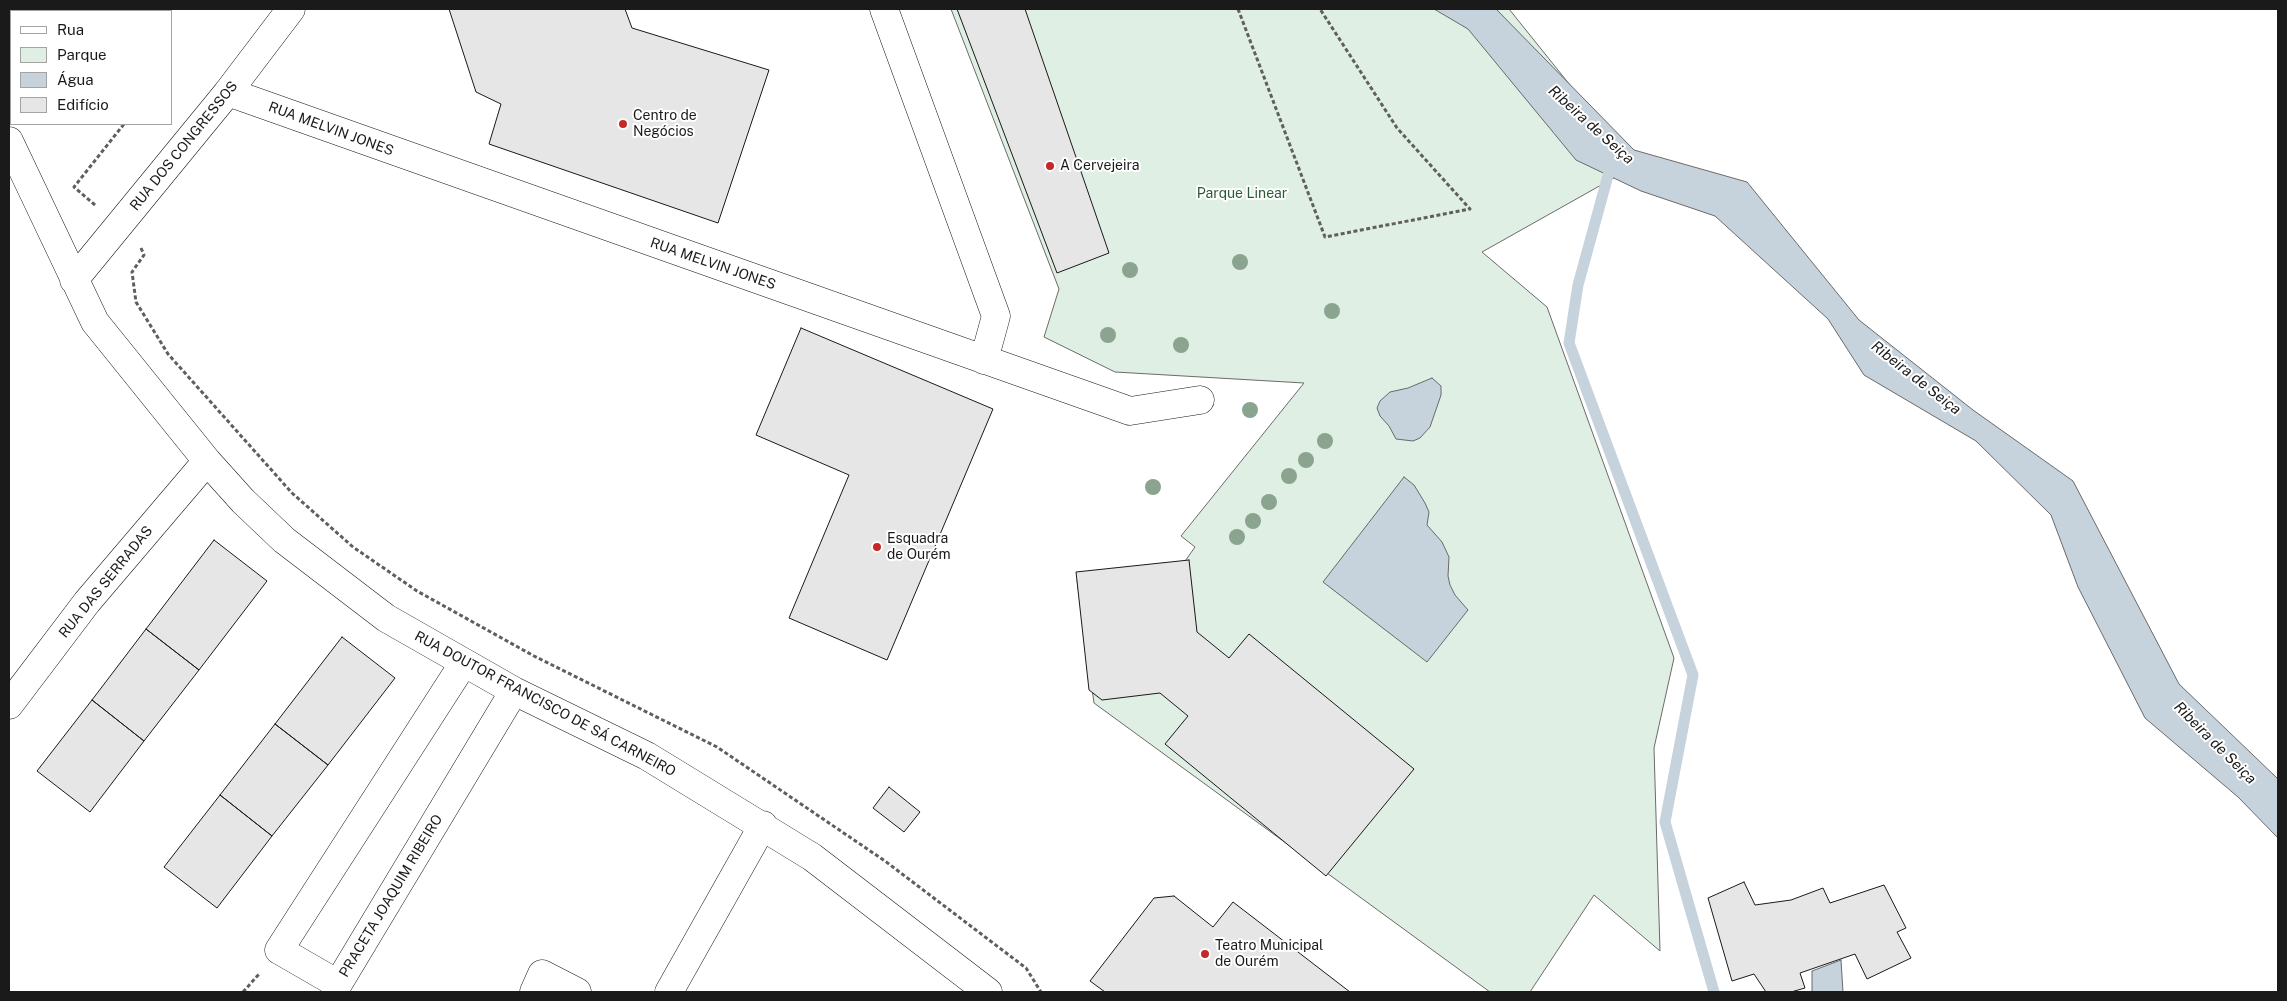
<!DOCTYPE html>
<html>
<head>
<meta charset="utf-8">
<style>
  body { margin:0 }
  #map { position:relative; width:2287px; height:1001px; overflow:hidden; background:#fff; font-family:"Public Sans",sans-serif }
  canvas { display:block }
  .frame { position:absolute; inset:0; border:10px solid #1a1a1a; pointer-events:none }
  .legend { position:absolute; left:10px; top:10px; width:162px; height:115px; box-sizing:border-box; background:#fff; border:1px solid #a3a3a3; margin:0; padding:6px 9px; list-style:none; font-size:15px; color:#1a1a1a }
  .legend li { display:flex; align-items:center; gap:10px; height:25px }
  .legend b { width:25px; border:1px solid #a3a3a3 }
</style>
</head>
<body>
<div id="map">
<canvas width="2287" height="1001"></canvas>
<div class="frame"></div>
<ul class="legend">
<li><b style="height:6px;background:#fff"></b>Rua</li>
<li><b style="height:14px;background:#e0efe3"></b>Parque</li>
<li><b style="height:14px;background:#c6d2dc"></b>Água</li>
<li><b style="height:14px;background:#e6e6e6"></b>Edifício</li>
</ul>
</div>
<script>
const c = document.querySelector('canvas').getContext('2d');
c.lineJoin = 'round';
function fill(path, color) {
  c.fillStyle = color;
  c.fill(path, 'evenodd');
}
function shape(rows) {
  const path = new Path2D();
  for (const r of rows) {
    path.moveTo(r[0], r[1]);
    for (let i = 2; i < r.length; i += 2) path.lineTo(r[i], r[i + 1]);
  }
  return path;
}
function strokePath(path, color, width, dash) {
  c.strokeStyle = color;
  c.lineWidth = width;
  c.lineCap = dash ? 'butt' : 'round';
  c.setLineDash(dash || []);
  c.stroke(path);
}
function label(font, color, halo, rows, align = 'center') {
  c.font = font + ' "Public Sans",sans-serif';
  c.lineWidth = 4;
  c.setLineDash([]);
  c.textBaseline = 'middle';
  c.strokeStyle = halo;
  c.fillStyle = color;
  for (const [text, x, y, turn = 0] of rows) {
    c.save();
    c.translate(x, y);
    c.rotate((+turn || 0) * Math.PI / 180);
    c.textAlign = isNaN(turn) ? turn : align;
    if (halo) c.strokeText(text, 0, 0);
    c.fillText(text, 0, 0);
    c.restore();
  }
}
const green = shape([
  [951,9,1509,9,1635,166,1482,252,1547,307,1674,658,1654,748,1660,951,1594,895,1530,992,1490,992,1094,703,1077,580,1183,564,1195,547,1181,536,1304,383,1115,372,1044,337,1059,289,951,9]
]);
fill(green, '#e0efe3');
strokePath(green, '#6a6a6a', 1);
const water = shape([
  [1434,9,1496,9,1634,150,1747,182,1859,320,1973,410,2073,481,2179,684,2278,779,2278,838,2238,797,2145,718,2078,587,2051,515,1976,441,1864,375,1828,319,1715,216,1641,191,1576,160,1468,29,1434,9],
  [1432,378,1441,386,1441,395,1430,427,1420,438,1413,441,1396,439,1389,426,1380,416,1377,408,1380,401,1390,392,1408,388,1432,378],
  [1404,477,1414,485,1425,503,1429,512,1427,525,1442,542,1449,557,1448,576,1450,585,1455,595,1468,610,1427,662,1323,582,1404,477],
  [1841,960,1843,992,1812,992,1812,971,1841,960]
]);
fill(water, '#c6d2dc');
strokePath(water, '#6a6a6a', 1);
strokePath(shape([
  [1612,161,1578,285,1569,343,1693,675,1665,822,1714,992]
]), '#c6d2dc', 11);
const building = shape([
  [449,9,625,9,632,28,769,70,718,223,489,144,501,104,476,92,449,9],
  [957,9,1025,9,1109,253,1057,273,957,9],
  [801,328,993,409,887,660,789,618,849,475,756,435,801,328],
  [214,540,267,581,199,670,146,629,214,540],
  [1189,560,1197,632,1229,658,1249,634,1414,769,1326,876,1165,744,1188,716,1160,693,1102,700,1089,690,1076,572,1189,560],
  [146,629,199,670,144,741,92,700,146,629],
  [342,637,395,678,328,765,275,724,342,637],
  [92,700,144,741,90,812,37,771,92,700],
  [275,724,328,765,272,836,220,795,275,724],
  [889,787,920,812,904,832,873,808,889,787],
  [220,795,272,836,217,908,164,867,220,795],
  [1744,882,1755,905,1791,900,1823,888,1830,903,1884,885,1906,928,1897,932,1911,958,1867,979,1855,954,1800,973,1805,988,1791,992,1766,992,1754,974,1732,981,1708,898,1744,882],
  [1174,896,1213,927,1233,902,1350,992,1105,992,1090,981,1154,898,1174,896]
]);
fill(building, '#e6e6e6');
strokePath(building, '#1a1a1a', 1);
const street = shape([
  [884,9,996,316,984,360],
  [228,92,1130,411,1200,400],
  [9,141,95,322,207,461,243,501,284,540,386,618,514,691,647,756,812,857,988,992],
  [74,280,228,92,291,9],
  [463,664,279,950,338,984,514,691],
  [9,705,87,602,207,461],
  [534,992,542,974,577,992],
  [669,992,763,825]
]);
strokePath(street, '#1a1a1a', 29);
strokePath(shape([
  [67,9,68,11],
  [1238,9,1325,237,1470,209,1397,128,1320,9],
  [95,205,74,187,124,124],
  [141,248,144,255,132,272,136,302,168,354,292,493,353,547,417,591,534,656,717,747,885,861,1026,968,1041,992],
  [243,992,259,974]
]), '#5f5f5f', 3, [4, 2.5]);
strokePath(street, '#fff', 28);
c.fillStyle = '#8aa48f';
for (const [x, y] of [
  [1240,262],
  [1130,270],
  [1332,311],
  [1108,335],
  [1181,345],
  [1250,410],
  [1325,441],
  [1306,460],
  [1289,476],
  [1153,487],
  [1269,502],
  [1253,521],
  [1237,537]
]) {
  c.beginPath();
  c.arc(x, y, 8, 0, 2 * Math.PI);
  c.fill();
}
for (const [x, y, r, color] of [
  [623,124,5,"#c62828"],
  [1050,166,5,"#c62828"],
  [877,547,5,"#c62828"],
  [1205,954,5,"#c62828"]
]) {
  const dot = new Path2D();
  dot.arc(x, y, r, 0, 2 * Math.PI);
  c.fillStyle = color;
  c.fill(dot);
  strokePath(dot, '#fff', 2);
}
label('14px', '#1a1a1a', '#fff', [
  ["Centro de",633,116],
  ["Negócios",633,132],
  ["A Cervejeira",1060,166],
  ["Esquadra",887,539],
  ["de Ourém",887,555],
  ["Teatro Municipal",1215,946],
  ["de Ourém",1215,962]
], 'left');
label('14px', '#1a1a1a', '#fff', [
  ["RUA MELVIN JONES",331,129,20],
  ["RUA DOS CONGRESSOS",184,146,-51],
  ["RUA MELVIN JONES",713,264,19],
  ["RUA DAS SERRADAS",106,582,-51],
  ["RUA DOUTOR FRANCISCO DE SÁ CARNEIRO",545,704,28],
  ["PRACETA JOAQUIM RIBEIRO",391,896,-59]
]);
label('14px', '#2b5a34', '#fff', [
  ["Parque Linear",1242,194]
]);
label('italic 15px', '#1a1a1a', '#fff', [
  ["Ribeira de Seiça",1591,125,42],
  ["Ribeira de Seiça",1916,378,38],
  ["Ribeira de Seiça",2215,743,45]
]);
</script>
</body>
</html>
